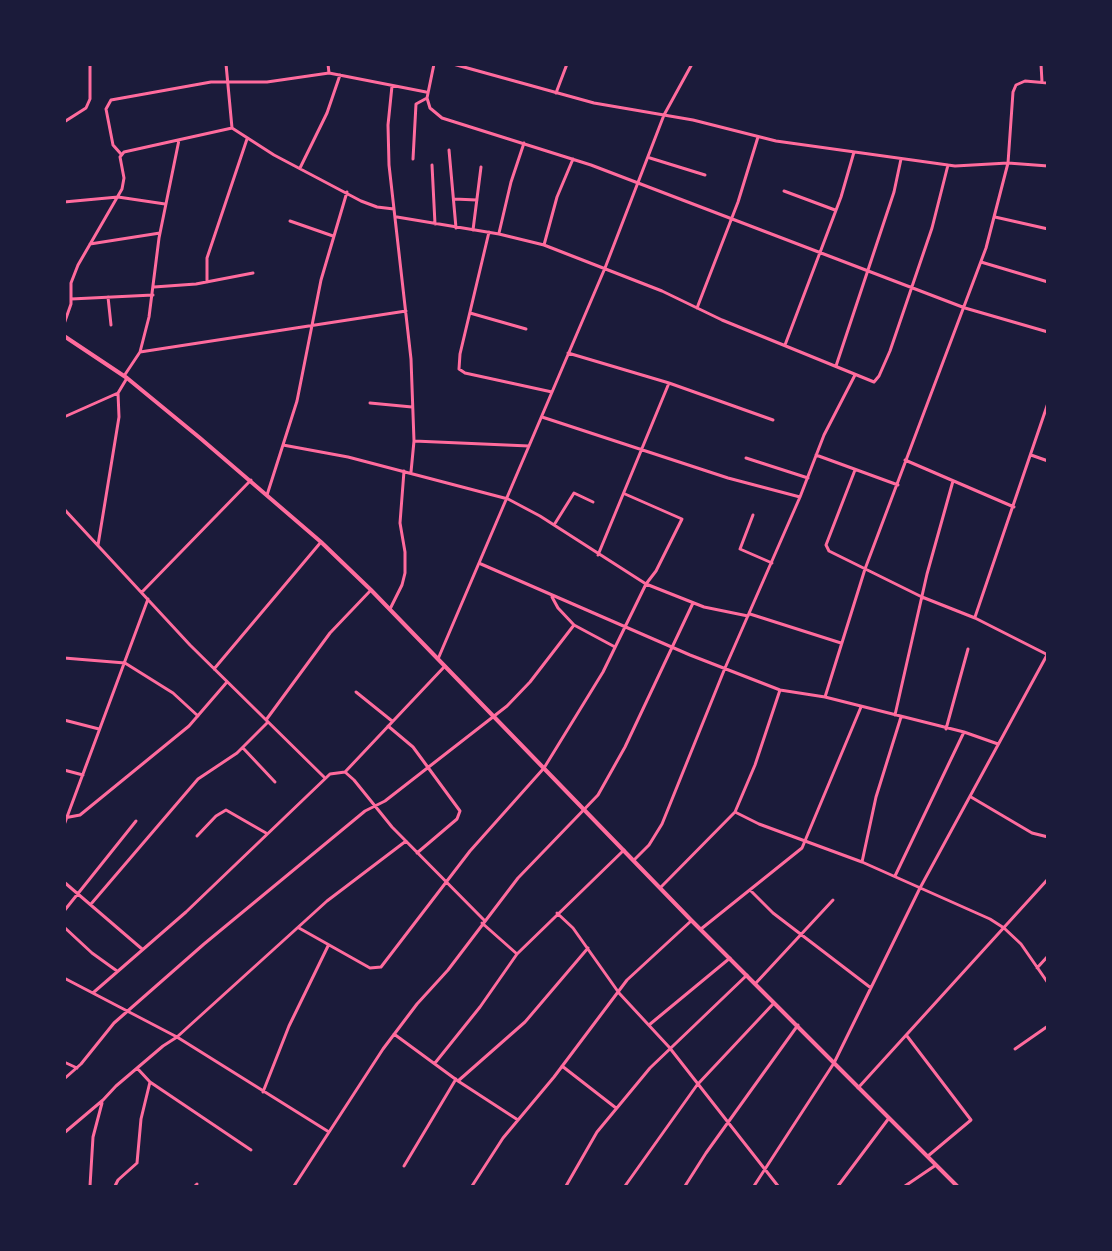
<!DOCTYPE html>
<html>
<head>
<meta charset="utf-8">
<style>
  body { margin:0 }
  #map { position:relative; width:1112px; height:1251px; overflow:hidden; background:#1b1b3a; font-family:Overpass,sans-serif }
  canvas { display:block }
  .frame { position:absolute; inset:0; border:66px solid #1b1b3a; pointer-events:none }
</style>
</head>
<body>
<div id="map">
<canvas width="1112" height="1251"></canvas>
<div class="frame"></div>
</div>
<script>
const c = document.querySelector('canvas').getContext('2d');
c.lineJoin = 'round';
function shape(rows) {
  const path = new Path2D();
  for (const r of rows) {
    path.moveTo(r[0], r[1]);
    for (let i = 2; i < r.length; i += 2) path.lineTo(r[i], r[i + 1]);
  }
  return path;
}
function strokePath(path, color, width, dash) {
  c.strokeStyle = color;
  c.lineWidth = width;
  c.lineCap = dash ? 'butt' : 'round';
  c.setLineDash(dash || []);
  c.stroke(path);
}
strokePath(shape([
  [226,64,232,128],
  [328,64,329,73],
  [434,64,427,98,430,108,442,118,591,165,965,308,1048,332],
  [453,64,594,103,693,120,776,141,955,166,1008,163,1048,166],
  [1041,64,1042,82],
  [392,86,388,125,389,165,411,359,414,441,411,472],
  [556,93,567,64],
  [64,122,86,108,90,99,90,64],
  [449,150,456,228],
  [121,154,113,145,106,109,111,100,211,82,267,82,329,73,426,92],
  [650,158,705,175],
  [413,159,416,104,427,98],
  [432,165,435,224],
  [300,168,327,113,340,75],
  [784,191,835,210],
  [454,199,477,200],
  [64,202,118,197,165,204],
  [397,217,499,234,544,245,662,291,722,320,874,382,879,376,890,351,932,228,948,165],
  [995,217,1048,229],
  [290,221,333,236],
  [473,230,481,167],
  [489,232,460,354,459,369,465,373,552,392],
  [499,233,511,182,524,143],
  [90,244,160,233],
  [544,245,557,197,573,159],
  [981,262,1048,282],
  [207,282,207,258,247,139],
  [154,287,196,284,253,273],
  [108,297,111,325],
  [71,299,153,295],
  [697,308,738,202,758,137],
  [470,313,526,329],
  [64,324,71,304,71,283,78,265,122,189,124,178,120,157,124,152,232,128,274,155,361,201,377,207,394,209],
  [785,345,841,197,854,152],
  [140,352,406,311],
  [568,353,669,383,773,420],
  [836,366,894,192,901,159],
  [124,376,140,352,149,317,159,238,179,140],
  [370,403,412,407],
  [64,417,118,393,127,378],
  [542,417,728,478,800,497],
  [414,441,529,446],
  [283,445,348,457,508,499,540,516,646,584,603,672,544,768,470,851,381,967,370,968,299,928],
  [816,455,898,485],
  [1031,455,1048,461],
  [746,458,808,478],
  [905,460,1014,507],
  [855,470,826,545,829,551,922,597,975,618,1048,655],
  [625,494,682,519,656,571,646,584,704,607,748,616],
  [267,495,297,401,321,280,347,192],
  [64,509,190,645,324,777],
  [753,515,740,549,772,563],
  [554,525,574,493,593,502],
  [98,545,119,417,118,393],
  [598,555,669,383],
  [481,564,690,655,780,690,825,697,964,732,998,744],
  [142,592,251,480],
  [552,597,558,608,574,625],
  [390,609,402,585,405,573,405,552,400,523,404,471],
  [750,614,841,643],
  [975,617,1048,403],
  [64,658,125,663,173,693,198,716],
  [438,659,605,268,664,115,692,64],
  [214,669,321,542],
  [356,692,392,721],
  [825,697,865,569,986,248,1008,163,1013,92,1016,85,1025,81,1048,83],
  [895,715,927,574,953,481],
  [64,720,99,729],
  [266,720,330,633,371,590],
  [388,726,413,747,460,811,457,819,417,853],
  [946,729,968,649],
  [243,748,275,782],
  [64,770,83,775],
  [345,772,445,666],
  [971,797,1032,833,1048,837],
  [735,812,759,824,862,862,990,919,1004,928,1021,944,1048,983],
  [64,818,80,815,189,726,227,682],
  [64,825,148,599],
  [197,836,216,816,226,810,266,833],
  [634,860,649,845,662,824,725,668,800,497,824,435,855,375],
  [862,862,876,797,901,717],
  [895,876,964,732],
  [64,882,142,949],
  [660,888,735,812,755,765,780,690],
  [750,890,773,913,871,988],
  [91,904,198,779,237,753,268,722],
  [64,911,136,821],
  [557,913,573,928,619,993,669,1047,778,1186],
  [482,923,517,954],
  [64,927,92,953,117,971],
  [701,929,802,848,861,707],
  [1037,968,1048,956],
  [64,978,177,1037,329,1132],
  [755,984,833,900],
  [94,992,186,912,330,774,345,772,354,780,392,827,484,920],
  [649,1025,730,958],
  [394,1034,458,1081,518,1120],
  [907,1036,971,1120,928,1156],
  [1015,1049,1048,1026],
  [64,1062,77,1068],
  [435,1063,480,1007,517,954,624,850],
  [562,1066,616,1108],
  [137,1068,150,1082,251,1150],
  [64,1079,81,1064,114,1023,204,944,365,811,385,801,507,706,530,682,574,625,615,647],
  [458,1081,525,1022,588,948],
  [858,1088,1048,879],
  [263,1092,289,1026,328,946],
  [64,1133,103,1100,116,1086,163,1046,177,1037,327,901,406,841],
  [404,1166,456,1079],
  [90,1186,93,1137,102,1103],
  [115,1186,118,1180,137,1163,141,1119,150,1082],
  [195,1186,197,1184],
  [294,1186,383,1049,417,1004,448,970,518,878,598,795,625,747,693,603],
  [472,1186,503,1138,554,1077,627,980,691,921],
  [566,1186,597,1132,650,1068,747,975],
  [625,1186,697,1085,774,1003],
  [685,1186,706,1153,798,1025],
  [754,1186,834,1063,920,888,1047,655],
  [838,1186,889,1118],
  [905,1186,936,1165]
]), '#ff6b9d', 3);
strokePath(shape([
  [64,336,127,378,200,438,321,542,371,590,691,920,957,1186]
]), '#ff6b9d', 4);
</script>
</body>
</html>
